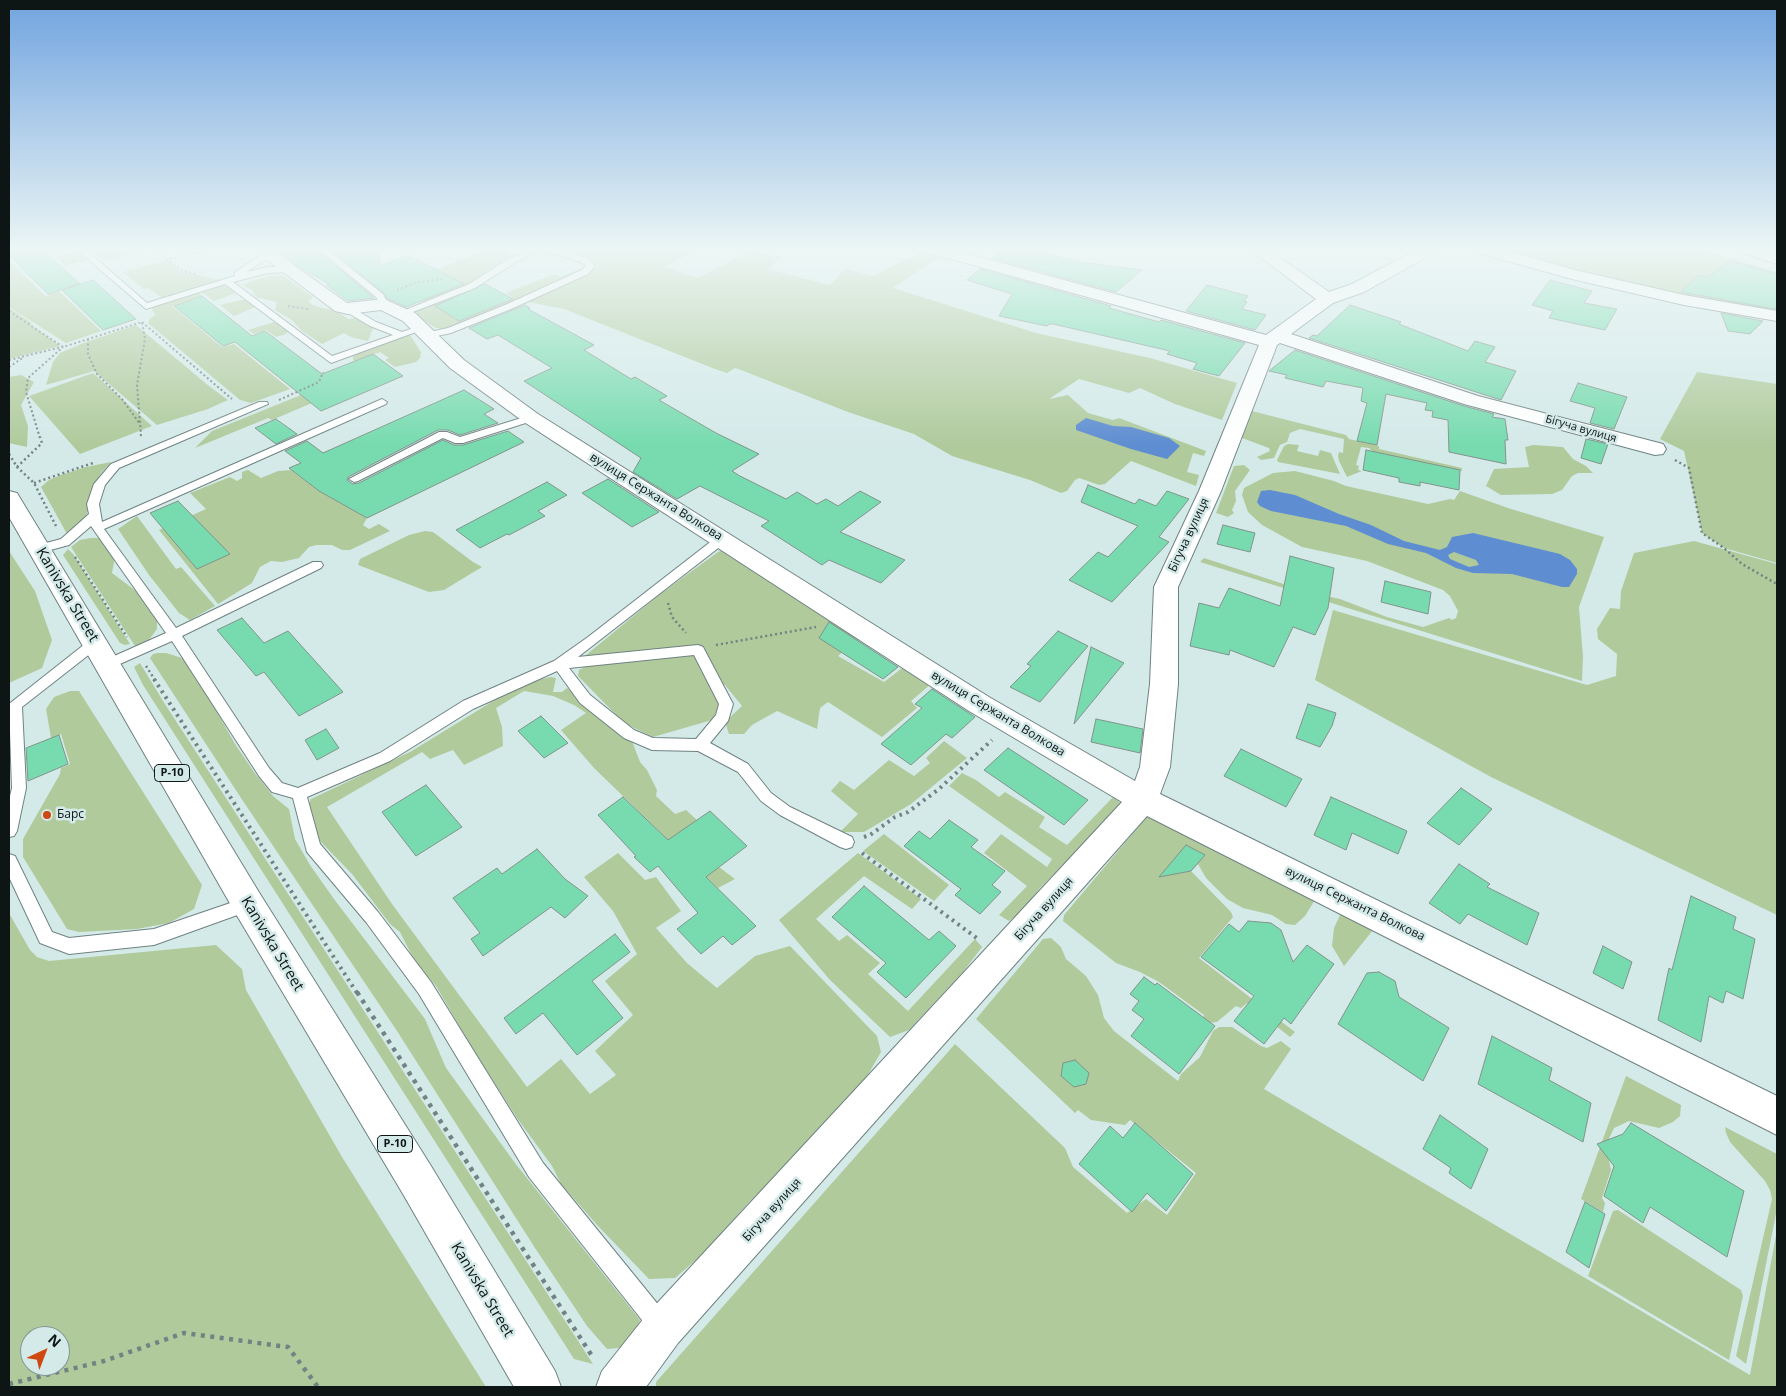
<!DOCTYPE html>
<html>
<head>
<meta charset="utf-8">
<style>
  body { margin:0 }
  #map { position:relative; width:1786px; height:1396px; overflow:hidden; background:#d4eae9; font-family:"Open Sans",sans-serif }
  canvas { display:block }
  .frame { position:absolute; inset:0; border:10px solid #0d1515; pointer-events:none }
  .north { position:absolute; left:20px; top:1326px; width:50px; height:50px; box-sizing:border-box; background:#d4eae9; border:1px solid #849594; border-radius:50%; rotate:43deg; font-size:14px; font-weight:700; line-height:20px; text-align:center; color:#0d1515 }
  .north::after { content:''; display:block; margin:auto; width:18px; height:22px; background:#cf4811; clip-path:polygon(50% 0,100% 100%,50% 72%,0 100%) }
</style>
</head>
<body>
<div id="map">
<canvas width="1786" height="1396"></canvas>
<div class="frame"></div>
<div class="north">N</div>
</div>
<script>
const c = document.querySelector('canvas').getContext('2d');
c.lineJoin = 'round';
function fill(path, color) {
  c.fillStyle = color;
  c.fill(path, 'evenodd');
}
function shape(rows) {
  const path = new Path2D();
  for (const r of rows) {
    path.moveTo(r[0], r[1]);
    for (let i = 2; i < r.length; i += 2) path.lineTo(r[i], r[i + 1]);
  }
  return path;
}
function strokePath(path, color, width, dash) {
  c.strokeStyle = color;
  c.lineWidth = width;
  c.lineCap = dash ? 'butt' : 'round';
  c.setLineDash(dash || []);
  c.stroke(path);
}
function label(font, color, halo, rows, align = 'center') {
  c.font = font + ' "Open Sans",sans-serif';
  c.lineWidth = 5;
  c.setLineDash([]);
  c.textBaseline = 'middle';
  c.strokeStyle = halo;
  c.fillStyle = color;
  for (const [text, x, y, turn = 0] of rows) {
    c.save();
    c.translate(x, y);
    c.rotate((+turn || 0) * Math.PI / 180);
    c.textAlign = isNaN(turn) ? turn : align;
    if (halo) c.strokeText(text, 0, 0);
    c.fillText(text, 0, 0);
    c.restore();
  }
}
fill(shape([
  [92,250,128,251,142,250,103,261],
  [477,250,511,250,505,252,512,256,472,283,424,301,421,298,428,273,481,252],
  [569,250,695,250,664,267,698,278,752,250,781,257,767,269,830,285,845,269,873,276,923,251,942,255,893,288,1036,333,1150,358,1237,383,1222,420,1175,404,1140,388,1129,393,1079,379,1049,399,1068,395,1088,413,1113,420,1119,418,1206,451,1204,456,1193,453,1187,472,1199,475,1196,486,1131,461,1105,484,1099,485,1079,478,1075,480,1067,491,1061,493,1030,480,952,456,914,434,848,412,741,370,735,368,727,373,715,369,564,309,523,301,598,267,593,259],
  [1507,250,1701,250,1777,272,1777,315,1623,284,1503,252],
  [76,252,82,253,88,260,66,266,56,257],
  [9,260,45,296,59,291,101,331,66,343,9,307],
  [168,260,180,271,220,280,171,297,161,297,148,288,144,289,123,272],
  [580,261,588,264,587,269,524,298,447,329,436,328,419,318,417,314,417,311,421,307,452,296,460,300,456,319,512,297,506,293,555,274,560,277,586,266,577,262],
  [270,276,283,276,302,289,313,297,308,302,315,306,337,311,348,319,366,316,373,328,368,341,351,337,344,333,322,344,302,331,292,320,275,310,277,302,256,297,252,290,242,285,255,280],
  [222,285,230,286,238,292,214,301,200,291],
  [197,291,202,296,172,306,222,347,234,344,290,389,251,403,240,400,148,323,150,319,155,315,151,307],
  [246,299,258,306,234,316,220,305],
  [9,308,32,323,30,324,60,346,9,359],
  [274,322,278,322,289,330,286,334,276,337,266,330,254,334,248,330],
  [136,325,209,386,228,400,208,409,157,425,94,371,46,385,53,362,60,353,81,344],
  [410,335,421,352,420,358,416,362,395,367,385,360,389,358,380,352,355,361,353,360,353,357,359,352],
  [1697,372,1777,384,1777,563,1724,548,1702,533,1684,451,1660,439],
  [93,373,152,426,80,454,29,396],
  [21,375,34,382,21,405,28,426,27,447,9,443,9,377],
  [328,384,338,392,272,420,268,418,195,448,212,431],
  [1252,411,1346,435,1349,439,1379,446,1379,449,1462,468,1462,471,1373,452,1369,448,1361,447,1356,465,1359,466,1358,470,1362,471,1347,477,1339,461,1338,456,1339,452,1343,453,1344,439,1300,429,1290,433,1287,442,1280,445,1274,458,1261,460,1257,457,1270,451,1269,448,1242,438],
  [1288,444,1299,445,1297,451,1318,456,1320,450,1331,453,1340,474,1278,462,1277,460,1284,446],
  [1533,445,1563,447,1573,459,1586,466,1593,473,1578,473,1572,476,1562,490,1552,494,1501,495,1486,486,1494,469,1529,467,1525,447],
  [111,462,102,472,95,483,85,521,67,534,41,487,49,480,61,475,86,467],
  [1244,465,1250,470,1235,491,1236,501,1232,510,1234,513,1228,517,1216,513,1234,466],
  [248,470,261,478,278,471,291,470,319,491,367,518,363,525,369,529,379,524,390,531,350,550,342,550,332,545,316,545,309,547,299,558,282,562,271,561,260,567,252,583,218,604,159,530,206,509,190,493,230,477,237,481,242,478,242,472],
  [1295,471,1334,481,1346,486,1428,504,1450,499,1454,500,1460,491,1508,508,1604,537,1579,607,1583,657,1582,681,1200,562,1204,558,1308,592,1340,599,1387,617,1423,627,1449,618,1452,620,1456,618,1458,611,1450,596,1443,590,1367,561,1302,547,1262,525,1248,512,1242,495,1244,488,1273,473],
  [137,516,176,569,181,567,215,606,190,620,179,613,149,575,118,529],
  [425,531,433,532,473,562,482,567,444,590,429,592,358,565,360,559,409,535],
  [91,538,101,538,115,557,112,573,140,594,157,619,157,629,148,641,135,646,71,547,80,540],
  [1694,541,1777,564,1777,915,1491,777,1315,680,1333,610,1587,685,1616,676,1617,654,1598,639,1597,629,1610,608,1620,609,1621,591,1634,553],
  [726,548,863,639,848,643,849,646,838,656,884,682,905,666,931,684,911,701,917,708,882,737,828,702,820,708,817,729,777,711,752,725,744,734,729,734,725,722,742,706,725,685,709,681,720,706,712,720,653,737,624,723,578,676,579,670,590,664,580,660,659,595,718,552],
  [68,549,73,554,130,644,125,645,120,643,63,555],
  [9,551,35,591,52,640,42,668,9,683],
  [158,653,166,653,182,658,195,673,235,744,254,772,273,796,289,809,295,839,310,865,334,899,425,1019,446,1068,515,1163,640,1320,633,1340,619,1348,607,1349,587,1326,535,1248,397,1031,241,798,150,658,153,654],
  [140,663,163,701,593,1364,574,1359,143,685,134,667],
  [551,677,556,678,553,692,562,692,567,688,632,741,640,762,647,770,657,790,656,796,675,814,686,810,697,820,719,867,735,879,718,888,594,768,561,730,586,713,574,705,553,696,524,691,496,708,502,727,503,746,464,765,453,750,430,759,422,752,327,807,392,904,527,1087,561,1059,590,1094,616,1075,595,1051,633,1015,605,981,637,954,613,911,584,877,618,853,645,880,656,877,681,911,656,928,687,963,717,988,755,956,790,946,877,1036,881,1052,858,1092,786,1167,749,1202,705,1252,675,1278,649,1279,598,1226,561,1184,552,1166,517,1118,472,1048,436,986,415,962,400,932,390,924,352,874,320,841,306,809,311,799,410,752,503,695,537,680],
  [70,691,79,691,202,885,194,909,169,923,137,929,79,932,67,929,23,857,23,839,60,774,61,768,70,764,61,734,51,738,46,709,54,697],
  [944,741,967,758,911,804,864,832,840,832,858,814,831,791,840,781,854,790,889,760,914,776,930,763,926,758],
  [962,773,976,780,999,797,1005,792,1045,817,1039,827,1067,845,1114,796,1120,803,1101,827,1039,889,1026,908,1009,921,999,915,1027,886,984,853,1001,834,1047,867,1052,859,949,786],
  [1155,815,1316,898,1305,916,1295,925,1286,924,1272,915,1243,908,1227,899,1206,878,1198,864,1191,871,1231,912,1233,917,1199,958,1295,1032,1290,1037,1247,1003,1241,1008,1236,1006,1217,1022,1209,1023,1203,1018,1204,1015,1159,982,1140,972,1116,963,1063,921,1064,915,1146,818],
  [884,834,949,885,934,901,863,851],
  [858,853,921,899,912,909,864,876,816,919,839,941,847,935,880,963,868,974,908,1011,975,939,982,947,963,972,909,1030,890,1037,830,980,779,920],
  [9,913,30,950,37,957,49,961,216,945,242,969,246,990,342,1157,486,1387,9,1387],
  [30,1336,60,1336,60,1366,30,1366],
  [1341,913,1373,930,1344,966,1332,946,1334,928],
  [1051,938,1061,947,1066,959,1086,976,1098,995,1104,1018,1114,1031,1178,1081,1181,1074,1200,1057,1213,1031,1219,1027,1232,1027,1261,1046,1267,1048,1281,1041,1291,1049,1264,1089,1750,1375,1777,1230,1777,1387,656,1387,656,1382,955,1044,1065,1148,1073,1167,1127,1213,1146,1199,1167,1215,1196,1173,1130,1120,1125,1125,1091,1120,1078,1110,1075,1113,976,1019,1043,939],
  [1626,1076,1681,1105,1680,1116,1673,1122,1659,1128,1629,1121,1614,1128,1606,1145,1611,1170,1602,1198,1605,1203,1603,1212,1581,1199],
  [1725,1127,1777,1154,1777,1209,1746,1364,1736,1356,1772,1199,1770,1190,1765,1181,1730,1142,1726,1133],
  [1618,1210,1741,1290,1743,1296,1729,1360,1588,1276,1613,1211]
]), '#b0ca9c');
fill(shape([
  [1086,418,1113,426,1131,427,1169,438,1180,446,1167,459,1131,449,1076,430,1076,425],
  [1270,490,1295,495,1339,514,1371,525,1404,541,1440,550,1447,547,1452,537,1473,533,1560,554,1570,560,1577,569,1577,574,1569,587,1562,587,1512,574,1473,573,1456,568,1426,553,1388,544,1346,526,1271,511,1260,506,1257,502,1261,491],
  [1454,552,1476,560,1479,565,1469,567,1450,559,1448,555]
]), '#5e8dd1');
const building = shape([
  [9,250,43,250,80,284,48,294,9,255,9,250],
  [283,250,317,250,374,298,348,301,327,285,329,284,296,265,282,253,283,250],
  [331,250,378,250,380,266,408,255,464,284,406,307,387,298,384,293,331,250],
  [1003,250,1032,250,1080,262,1142,270,1116,292,992,258,1003,250],
  [1731,261,1777,274,1777,306,1775,309,1681,292,1699,275,1708,277,1731,261],
  [980,269,1111,306,1109,308,1159,322,1161,320,1245,343,1219,376,1193,369,1197,363,1167,354,1170,351,1053,324,1049,324,1047,326,999,316,1012,294,967,280,980,269],
  [93,280,136,319,103,330,62,290,93,280],
  [1550,280,1592,291,1584,303,1617,309,1605,330,1549,318,1553,311,1532,305,1550,280],
  [485,284,513,299,459,321,435,306,485,284],
  [1207,285,1248,296,1244,301,1247,302,1242,309,1266,315,1255,330,1186,311,1207,285],
  [202,296,252,336,265,331,322,374,373,354,403,376,321,411,235,342,223,346,174,306,202,296],
  [525,305,530,308,528,309,594,345,584,350,631,379,635,377,667,396,659,400,716,433,759,454,732,471,740,476,786,499,797,492,817,504,826,499,838,506,860,491,881,502,840,532,905,560,881,583,829,560,822,565,761,526,769,521,700,486,677,499,633,472,641,458,524,381,552,368,498,335,487,339,469,328,525,305],
  [1350,305,1401,322,1399,324,1468,351,1475,341,1495,347,1485,362,1516,371,1501,400,1309,338,1313,335,1317,336,1350,305],
  [1721,313,1763,321,1750,334,1728,331,1721,313],
  [1295,350,1464,406,1494,414,1492,417,1505,419,1508,440,1505,440,1506,464,1449,452,1448,420,1432,417,1433,411,1425,410,1427,403,1386,394,1377,445,1357,441,1367,403,1361,401,1363,388,1326,381,1323,387,1285,378,1287,375,1269,371,1295,350],
  [1578,383,1627,397,1614,429,1590,423,1595,408,1570,401,1578,383],
  [464,390,494,409,484,414,498,423,460,435,448,430,438,430,348,477,347,480,353,484,359,483,443,440,454,445,463,445,508,431,524,442,367,518,319,491,289,468,301,463,285,451,307,441,323,453,464,390],
  [276,419,297,434,276,444,255,428,276,419],
  [1586,439,1608,444,1601,464,1581,458,1586,439],
  [1366,450,1460,470,1459,490,1420,482,1420,486,1399,482,1399,478,1363,470,1366,450],
  [608,479,659,512,632,527,582,493,608,479],
  [547,482,567,495,538,511,545,516,509,535,507,534,480,548,456,530,547,482],
  [1088,485,1135,504,1139,499,1156,506,1167,491,1189,499,1159,537,1169,542,1112,602,1069,580,1098,552,1108,557,1138,526,1081,502,1088,485],
  [178,501,230,554,197,569,150,513,178,501],
  [1223,525,1255,533,1250,552,1217,544,1223,525],
  [1290,556,1334,568,1328,608,1315,635,1293,627,1274,667,1230,650,1229,655,1190,646,1199,603,1219,608,1229,588,1280,606,1290,556],
  [1385,581,1431,592,1428,614,1381,602,1385,581],
  [242,618,264,643,288,631,343,692,299,716,264,672,256,676,217,630,242,618],
  [829,622,898,667,883,679,819,638,829,622],
  [1058,631,1088,646,1040,702,1010,687,1031,666,1027,664,1058,631],
  [1091,647,1124,663,1074,724,1091,647],
  [932,689,975,717,952,738,946,734,911,765,881,744,922,708,915,704,932,689],
  [1308,704,1336,713,1332,726,1320,747,1296,738,1308,704],
  [541,716,568,743,544,758,518,731,541,716],
  [1096,719,1143,729,1140,753,1091,742,1096,719],
  [326,729,339,748,317,760,305,740,326,729],
  [59,735,68,764,28,781,26,748,59,735],
  [1008,748,1088,800,1064,825,984,770,1008,748],
  [1241,749,1302,779,1286,807,1224,776,1241,749],
  [426,785,462,827,416,856,382,812,426,785],
  [1461,788,1492,809,1459,845,1427,823,1461,788],
  [623,797,668,840,710,811,747,846,706,877,756,926,732,945,723,936,701,954,677,929,698,913,658,866,650,872,634,857,636,856,598,815,623,797],
  [1331,797,1407,831,1398,854,1352,833,1346,850,1314,835,1331,797],
  [949,820,978,840,971,847,1005,871,992,885,1001,892,980,914,955,895,961,889,904,846,919,831,930,839,949,820],
  [1186,845,1205,855,1191,871,1159,877,1186,845],
  [537,849,565,879,588,896,565,918,551,907,483,956,471,939,480,933,453,898,497,868,502,874,537,849],
  [1459,864,1490,884,1487,887,1539,913,1527,945,1468,914,1460,924,1429,903,1459,864],
  [864,886,929,940,939,931,956,946,906,998,877,972,886,963,832,917,864,886],
  [1691,896,1736,917,1733,929,1755,939,1743,999,1726,991,1723,1003,1709,996,1701,1042,1658,1020,1669,968,1672,970,1691,896],
  [1248,921,1271,923,1281,930,1293,962,1307,945,1334,964,1291,1024,1284,1018,1264,1044,1234,1021,1254,996,1201,957,1229,924,1239,932,1248,921],
  [615,934,630,952,592,981,623,1018,577,1055,543,1013,516,1034,504,1018,615,934],
  [1603,946,1632,962,1623,989,1593,973,1603,946],
  [1379,972,1395,981,1399,997,1449,1028,1423,1081,1338,1024,1367,973,1379,972],
  [1144,977,1155,985,1157,983,1215,1026,1179,1074,1131,1036,1144,1019,1132,1010,1139,1001,1130,994,1144,977],
  [1492,1036,1552,1068,1549,1080,1591,1103,1583,1142,1478,1084,1492,1036],
  [1075,1060,1089,1073,1086,1084,1074,1087,1061,1076,1063,1063,1075,1060],
  [1440,1115,1488,1149,1471,1189,1449,1173,1451,1168,1423,1149,1440,1115],
  [1135,1123,1193,1174,1166,1211,1147,1193,1132,1212,1079,1164,1110,1126,1123,1138,1135,1123],
  [1631,1123,1744,1191,1727,1257,1650,1207,1643,1223,1604,1196,1614,1166,1597,1144,1623,1134,1631,1123],
  [1585,1202,1605,1214,1589,1268,1566,1252,1585,1202]
]);
fill(building, '#77dbaf');
strokePath(building, '#82938a', 1);
const lane = shape([
  [77,250,86,250,147,303,235,276,235,272,267,251,273,251,273,255,246,272,268,267,289,267,292,268,292,272,268,273,233,282,332,356,393,335,370,326,345,311,345,307,351,307,376,322,402,332,422,325,427,328,331,363,225,284,146,309,77,250],
  [319,250,328,250,383,294,388,304,387,306,381,306,376,297,319,250],
  [529,250,556,250,587,258,595,266,588,274,511,309,451,333,428,338,423,335,425,333,448,328,505,305,582,270,586,266,581,262,555,254,534,253,516,262,475,288,405,315,402,316,398,313,469,284,510,258,529,250],
  [382,399,387,402,386,404,104,529,176,628,313,562,321,562,323,565,321,568,182,636,269,768,282,783,298,788,380,753,463,701,554,661,588,637,718,536,722,535,728,539,726,542,578,657,698,645,703,647,733,704,728,721,710,743,748,764,771,793,790,807,852,837,854,842,852,847,846,849,840,847,780,815,761,801,738,772,698,751,652,750,624,738,580,703,557,671,473,709,390,761,307,797,320,844,378,912,431,982,543,1163,669,1318,672,1326,669,1334,661,1337,653,1334,529,1177,419,994,366,922,307,852,293,798,272,792,259,776,172,641,113,667,103,667,101,664,103,661,166,633,91,526,69,545,39,553,33,549,35,546,61,539,89,514,87,504,94,484,111,464,259,402,267,402,268,404,119,468,105,485,99,504,102,522,382,399],
  [694,655,719,704,716,715,696,739,653,738,634,730,590,695,569,668,694,655],
  [531,415,535,416,535,420,463,443,455,443,443,438,358,481,354,482,349,479,439,432,447,432,460,437,531,415],
  [95,638,100,640,102,643,100,646,22,707,26,788,17,831,14,836,9,837,9,800,12,788,9,704,90,640,95,638],
  [9,854,15,856,52,932,69,938,154,929,248,897,254,899,256,904,254,909,154,945,69,954,40,943,9,877,9,854]
]);
const street = shape([
  [264,250,281,250,279,253,295,266,347,303,384,299,415,313,464,360,538,414,989,697,1135,781,1140,767,1150,684,1154,587,1199,491,1259,345,930,253,928,250,954,250,1266,335,1316,299,1251,250,1269,250,1329,292,1352,284,1416,250,1436,250,1434,253,1364,292,1333,303,1291,334,1478,396,1663,444,1666,449,1663,454,1655,455,1464,404,1280,343,1277,345,1221,491,1178,587,1178,684,1170,767,1160,794,1777,1096,1777,1135,1147,816,678,1343,646,1387,596,1387,602,1371,648,1313,1122,802,969,711,524,422,450,368,403,321,381,310,348,314,335,311,266,259,262,253,264,250],
  [1477,250,1503,250,1575,270,1684,295,1777,311,1777,321,1684,305,1572,279,1479,253,1477,250],
  [1741,250,1765,250,1777,254,1777,264,1743,253,1741,250]
]);
const primary = shape([
  [9,491,17,493,20,498,260,894,431,1166,555,1371,561,1387,514,1387,403,1194,236,914,9,517,9,491]
]);
strokePath(lane, '#6f8282', 2);
strokePath(street, '#6f8282', 2);
strokePath(primary, '#6f8282', 2);
strokePath(shape([
  [156,250,181,270,196,274],
  [170,259,211,250],
  [397,290,415,283,442,279],
  [288,306,308,309],
  [9,311,63,347,142,322,145,339,137,385,141,435,139,436],
  [142,322,232,399],
  [88,339,88,354,97,374,122,399,140,424],
  [9,360,62,347],
  [9,367,24,357],
  [279,400,319,382,323,372],
  [40,438,26,392,28,378,63,347]
]), '#738282', 2, [2, 2.5]);
strokePath(shape([
  [9,454,17,467,34,483,56,526],
  [1675,460,1689,468,1702,533,1724,548,1742,564,1777,584],
  [17,467,42,443,40,437],
  [34,483,93,463],
  [75,557,127,637],
  [668,603,672,617,686,633],
  [716,645,816,627],
  [146,666,155,680]
]), '#738282', 2.5, [2, 3]);
strokePath(shape([
  [154,679,357,993],
  [864,837,870,835,895,817,908,812,939,789,992,740],
  [862,853,978,939]
]), '#738282', 4, [2.5, 4.5]);
strokePath(shape([
  [357,992,594,1359],
  [9,1384,104,1361,184,1333,288,1347,318,1387]
]), '#738282', 4.5, [4, 5.5]);
fill(lane, '#fff');
fill(street, '#fff');
fill(primary, '#fff');
const sky = c.createLinearGradient(0, 0, 0, 445);
sky.addColorStop(0, '#71a4df');
sky.addColorStop(0.56, '#ecf6f5');
sky.addColorStop(1, '#ecf6f500');
c.fillStyle = sky;
c.fillRect(0, 0, 1786, 445);
for (const [x, y, r, color] of [
  [47,815,5,"#cf4811"]
]) {
  const dot = new Path2D();
  dot.arc(x, y, r, 0, 2 * Math.PI);
  c.fillStyle = color;
  c.fill(dot);
  strokePath(dot, '#d4eae9', 2);
}
label('11px', '#0d1515', '#d4eae9', [
  ["Бігуча вулиця",1581,429,16]
]);
for (const [x, y, w] of [
  [172,773,35],
  [395,1144,35]
]) {
  const box = new Path2D();
  box.roundRect(x - w / 2, y - 8.5, w, 17, 4);
  c.fillStyle = '#d4eae9';
  c.fill(box);
  strokePath(box, '#0d1515', 1);
}
label('bold 11px', '#0d1515', null, [
  ["Р-10",172,773],
  ["Р-10",395,1144]
]);
label('12px', '#0d1515', '#d4eae9', [
  ["вулиця Сержанта Волкова",656,497,32],
  ["Бігуча вулиця",1189,535,-65],
  ["вулиця Сержанта Волкова",998,714,31],
  ["вулиця Сержанта Волкова",1355,904,26],
  ["Бігуча вулиця",1044,909,-48],
  ["Бігуча вулиця",772,1210,-48]
]);
label('12px', '#0d1515', '#d4eae9', [
  ["Барс",57,815]
], 'left');
label('15px', '#0d1515', '#d4eae9', [
  ["Kanivska Street",67,595,59],
  ["Kanivska Street",272,944,59],
  ["Kanivska Street",482,1290,59]
]);
</script>
</body>
</html>
